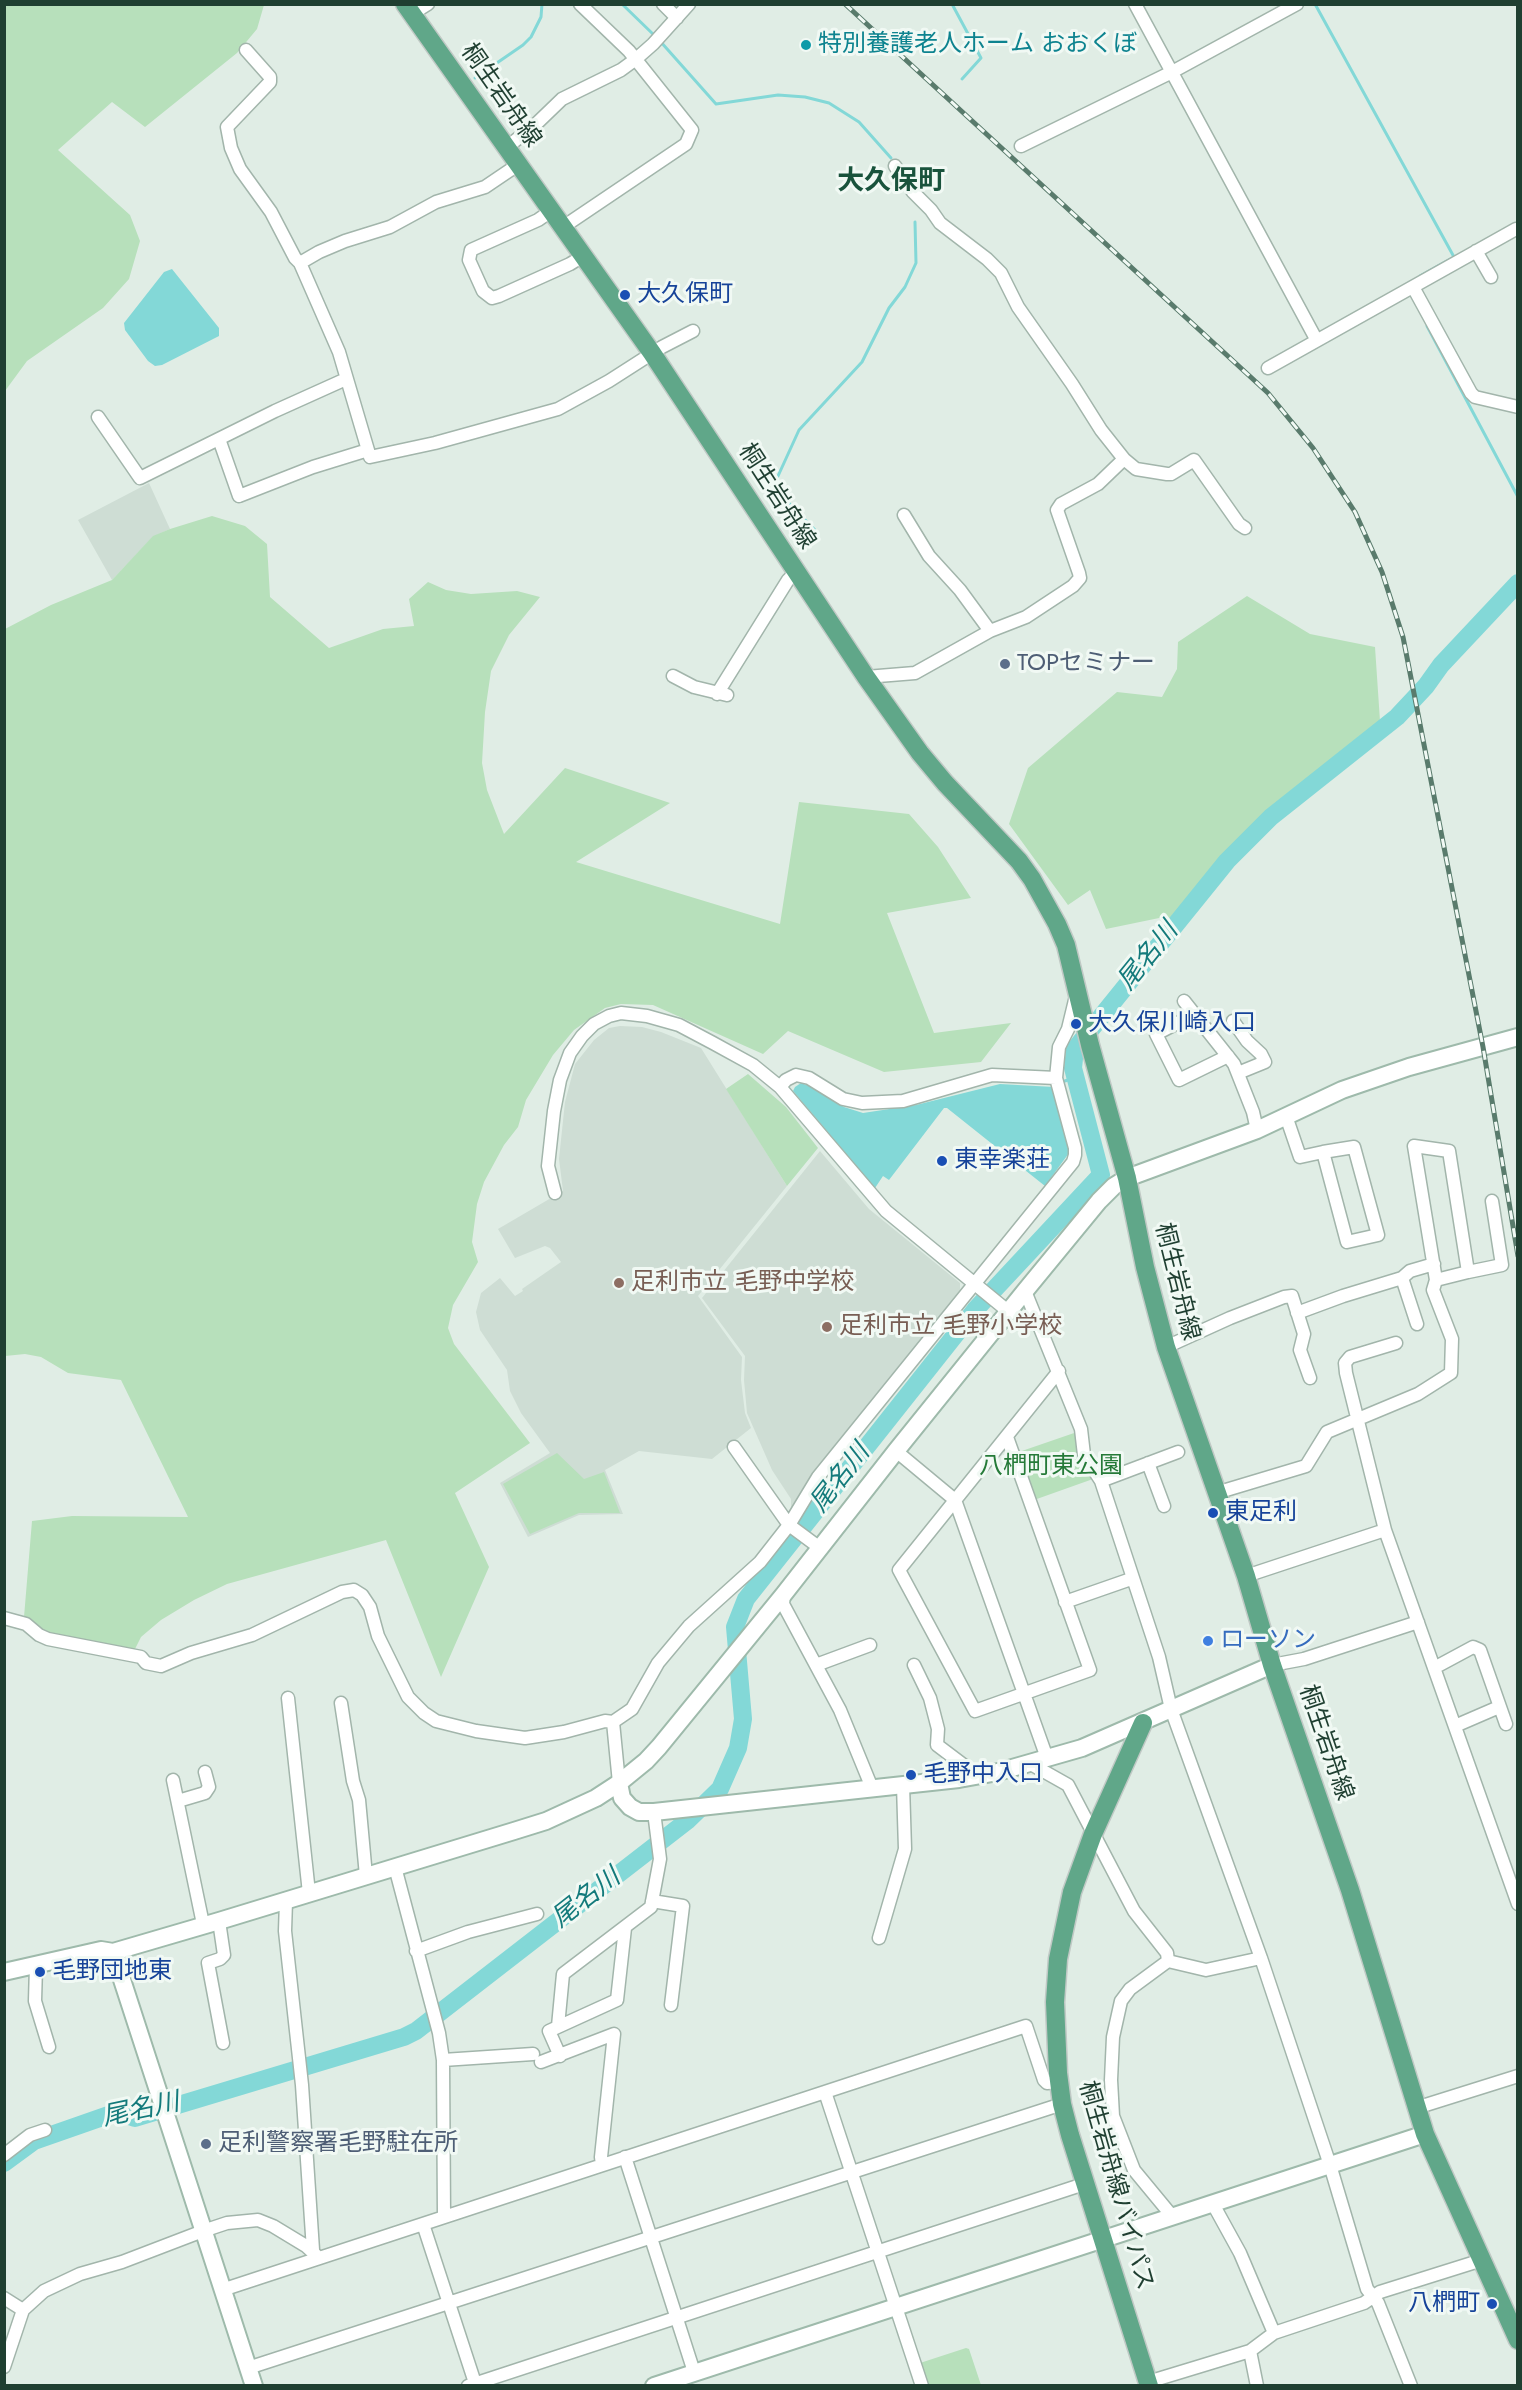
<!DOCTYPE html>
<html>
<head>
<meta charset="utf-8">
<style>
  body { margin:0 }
  #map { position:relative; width:1522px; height:2390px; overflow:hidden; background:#e0ede5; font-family:Jost,sans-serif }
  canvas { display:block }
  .frame { position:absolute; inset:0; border:6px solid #1f3f31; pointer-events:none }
</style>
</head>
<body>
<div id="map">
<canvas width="1522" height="2390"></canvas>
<div class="frame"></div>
</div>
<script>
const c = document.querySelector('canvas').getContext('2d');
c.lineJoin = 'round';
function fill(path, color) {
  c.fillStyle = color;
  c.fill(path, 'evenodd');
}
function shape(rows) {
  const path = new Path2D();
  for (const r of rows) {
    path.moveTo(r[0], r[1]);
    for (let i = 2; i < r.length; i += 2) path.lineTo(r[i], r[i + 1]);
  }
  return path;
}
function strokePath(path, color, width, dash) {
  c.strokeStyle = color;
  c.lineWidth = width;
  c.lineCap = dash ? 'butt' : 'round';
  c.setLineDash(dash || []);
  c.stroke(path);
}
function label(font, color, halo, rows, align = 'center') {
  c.font = font + ' Jost,"Noto Sans JP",sans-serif';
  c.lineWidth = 6;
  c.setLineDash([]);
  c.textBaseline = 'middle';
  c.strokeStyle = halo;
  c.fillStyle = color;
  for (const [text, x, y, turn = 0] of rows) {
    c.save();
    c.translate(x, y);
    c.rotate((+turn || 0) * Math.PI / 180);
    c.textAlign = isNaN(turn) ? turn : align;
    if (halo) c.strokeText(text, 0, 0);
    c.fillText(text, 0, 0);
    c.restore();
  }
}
fill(shape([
  [149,483,170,529,153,537,112,580,78,520],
  [620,1026,642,1027,661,1032,701,1048,787,1186,698,1296,742,1357,741,1380,745,1413,751,1428,712,1459,639,1451,605,1470,623,1514,579,1515,528,1537,500,1483,550,1453,521,1413,510,1391,507,1370,480,1330,476,1312,481,1293,500,1278,515,1296,523,1291,522,1289,561,1262,550,1248,545,1246,515,1258,498,1229,563,1191,559,1159,565,1102,575,1064,594,1040,609,1028],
  [820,1151,869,1209,960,1283,960,1290,800,1495,791,1510,791,1499,772,1470,747,1413,744,1380,745,1356,702,1298]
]), '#ceddd4');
fill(shape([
  [4,5,264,5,257,29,237,53,145,127,112,102,58,150,130,215,140,241,129,279,103,308,27,361,5,391],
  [212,516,245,526,267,544,270,597,329,648,383,629,414,626,409,599,428,582,446,590,471,594,517,591,540,597,509,635,491,671,485,712,482,763,487,790,504,834,565,768,670,803,576,862,780,924,799,802,909,814,938,847,971,898,887,913,934,1033,1011,1023,981,1062,884,1072,788,1031,763,1054,653,1005,621,1004,605,1008,574,1030,553,1055,526,1100,518,1127,504,1145,484,1182,477,1204,472,1242,478,1262,453,1305,448,1328,454,1344,530,1443,455,1493,489,1567,441,1677,386,1540,227,1584,194,1600,161,1620,141,1637,131,1657,23,1629,32,1521,72,1516,188,1517,121,1380,68,1373,41,1357,25,1354,5,1356,5,629,51,605,112,580,153,536,170,529],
  [1247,596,1310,634,1375,647,1380,721,1249,831,1223,859,1174,919,1164,917,1106,929,1090,890,1068,905,1009,824,1028,768,1117,692,1162,697,1177,669,1178,642],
  [748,1074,786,1107,818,1148,787,1186,726,1089],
  [1077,1432,1093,1479,1034,1500,1016,1453],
  [557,1453,584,1479,604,1472,620,1513,579,1513,530,1534,503,1484],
  [966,2348,969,2349,981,2385,925,2385,920,2363]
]), '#b7e0bb');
fill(shape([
  [172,269,219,328,219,336,162,365,155,366,148,361,125,330,124,323,164,272],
  [801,1083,809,1086,844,1107,863,1113,916,1105,1000,1084,1054,1087,1069,1153,1045,1186,947,1108,944,1108,889,1180,883,1176,875,1188,793,1091,795,1087]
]), '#83d8d7');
strokePath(shape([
  [622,4,655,36],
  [952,4,981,58,962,79],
  [1315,4,1454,257,1420,276],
  [660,41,716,104,778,95,805,97,829,103,859,122,891,158],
  [475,78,523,45,531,37,541,17,542,4],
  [1427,326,1518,497],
  [815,530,773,487,799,430,862,362,889,308,905,287,916,263,915,222],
  [1065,1081,1076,1077]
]), '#83d8d7', 3);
strokePath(shape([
  [4,2163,34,2141,117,2112,135,2118,404,2037,416,2031,687,1821,720,1789,738,1748,743,1719,735,1627,746,1599,975,1310,1101,1175,1073,1068,1075,1049,1227,861,1271,817,1397,717,1426,686,1441,665,1518,583]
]), '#83d8d7', 18);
const street = shape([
  [663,4,677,18],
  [1135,4,1316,339],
  [412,14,428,4],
  [246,50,270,77,270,82,227,127,231,148,240,169,271,212,295,258,300,263,339,352,370,457,435,443,558,409,609,381,662,347,693,331],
  [1021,146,1172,72,1297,4],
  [507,147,534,126,562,99,621,70,636,59,653,44,689,4],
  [895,166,913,192,931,210,940,223,987,259,1001,273,1018,307,1072,384,1101,430,1124,459,1136,469,1167,474,1171,474,1194,460,1239,524,1245,528],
  [551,211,538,220,471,250,469,260,483,291,492,298,499,296,570,264,583,256],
  [563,227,686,144,692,130,629,51,580,4],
  [1476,251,1491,277],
  [300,263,319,252,345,241,390,227,436,202,485,187,519,164],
  [1413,287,1471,393,1475,397,1518,407],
  [1268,368,1516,229],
  [98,417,140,478,275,411,346,379],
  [219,439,239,496,313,467,368,450],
  [904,515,929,556,960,590,990,631],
  [673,676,694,687,727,695],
  [866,677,915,673,990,631,1026,617,1073,586,1080,578,1079,573,1057,510,1061,504,1098,484,1124,459],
  [717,694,788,580,796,572],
  [1184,1001,1234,1064,1253,1112,1257,1130],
  [1195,1014,1156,1034,1179,1080,1228,1056],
  [1233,1021,1247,1041,1261,1054,1265,1062,1238,1073],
  [780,1087,786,1080,796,1075,809,1078,843,1099,862,1103,903,1101,992,1075,1056,1078],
  [1286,1116,1300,1157,1323,1152,1354,1147,1378,1235,1347,1242,1323,1152],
  [555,1193,548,1166,554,1111,560,1080,570,1053,582,1036,594,1024,609,1016,621,1013,647,1016,679,1025,713,1043,753,1065,780,1087,886,1211,1009,1312],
  [1468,1272,1502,1265,1492,1201],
  [1402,1278,1417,1324],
  [1025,1291,1081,1429,1084,1455,1101,1481,1159,1657,1171,1709,1261,1958,1330,2165,1367,2289,1378,2303,1411,2386],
  [1297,1313,1343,1296,1402,1278,1410,1271,1434,1264],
  [1396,1343,1350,1357,1345,1363,1346,1373,1385,1530,1518,1904],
  [1166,1347,1230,1318,1284,1297,1292,1296,1304,1334,1300,1350,1310,1378],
  [1007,1437,1090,1670,975,1711,899,1570,1059,1371],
  [734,1447,789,1525,820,1548],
  [896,1451,955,1500,1047,1758],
  [1148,1463,1164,1506],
  [1101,1481,1178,1452],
  [1216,1493,1306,1466,1327,1432,1418,1394,1451,1373,1452,1339,1433,1290,1436,1280,1414,1146,1449,1151,1468,1272,1436,1280],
  [1246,1576,1385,1530],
  [784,1594,783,1604,840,1710,872,1788],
  [1065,1602,1131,1579],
  [4,1618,26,1624,39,1635,48,1639,141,1657,146,1663,161,1666,191,1653,252,1635,342,1592,354,1590,362,1595,370,1607,378,1636,408,1697,424,1713,436,1721,476,1731,525,1738,564,1732,605,1721,613,1722,632,1709,658,1663,689,1626,760,1562,789,1525,818,1477,1073,1162,1075,1155,1075,1148,1056,1078,1059,1047,1068,1029,1076,996],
  [816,1665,870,1645],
  [914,1665,930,1698,938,1729,937,1745,978,1776],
  [1272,1665,1304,1659,1418,1622],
  [1434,1668,1473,1647,1480,1650,1506,1724],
  [288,1698,309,1893],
  [341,1703,353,1781,359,1800,366,1876],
  [613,1722,619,1783],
  [1455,1726,1499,1707],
  [1029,1763,1068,1785,1134,1911,1167,1953,1168,1961],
  [173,1780,203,1924],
  [178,1801,205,1793,209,1787,205,1772],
  [395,1867,439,2033,443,2060,444,2217],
  [286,1901,285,1931,302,2085,313,2250],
  [652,1901,683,1906,671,2005],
  [219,1921,224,1955,220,1959,208,1963,223,2043],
  [879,1938,905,1849,903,1785],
  [416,1951,468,1932,537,1914],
  [1168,1961,1130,1989,1121,2001,1113,2037,1111,2080,1113,2116,1134,2170,1172,2216],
  [1168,1961,1206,1970,1261,1958],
  [36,1966,35,2001,49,2047],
  [558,2026,563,1974,651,1907,660,1859,654,1812],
  [560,2056,549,2031,617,2000,625,1928],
  [443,2060,533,2054],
  [541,2062,614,2034,601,2157,602,2165],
  [825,2092,922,2386],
  [1416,2108,1518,2076],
  [4,2155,30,2135,45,2130],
  [625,2157,694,2372],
  [1213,2204,1240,2253,1274,2333],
  [423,2224,476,2386],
  [222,2290,1026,2026,1044,2080,1047,2083,1059,2082],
  [4,2298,23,2310],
  [1250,2351,1257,2386],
  [4,2367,23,2310,44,2291,80,2274,122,2262,203,2231,227,2223,258,2220,273,2226,306,2246,319,2258],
  [248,2368,1062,2104],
  [1148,2382,1250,2351,1274,2333,1364,2303,1380,2292,1482,2260],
  [468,2386,1084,2184]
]);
const secondary = shape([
  [619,1783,622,1798,630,1807,639,1812,654,1812,959,1779,998,1772,1082,1748,1272,1665],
  [113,1952,254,2386],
  [4,1972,101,1950,113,1952,219,1921,514,1831,546,1821,596,1798,619,1783,646,1761,659,1747,784,1594,896,1451,1025,1291,1099,1201,1114,1186,1127,1178,1257,1130,1342,1090,1409,1067,1518,1037],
  [654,2386,1425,2134]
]);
const primary = shape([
  [405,4,652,353,866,677,920,753,945,783,1019,861,1032,879,1057,924,1066,945,1090,1045,1127,1178,1145,1267,1166,1347,1246,1576,1272,1665,1350,1890,1425,2134,1518,2340],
  [1143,1723,1093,1834,1072,1892,1058,1959,1055,2002,1058,2073,1062,2104,1070,2135,1149,2386]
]);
strokePath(street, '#a2b5ab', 15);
strokePath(secondary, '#9ebaab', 20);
strokePath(primary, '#c0c9c5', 21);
strokePath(street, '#fff', 12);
strokePath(secondary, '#fff', 16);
strokePath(primary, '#60a789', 18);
const rail = shape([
  [845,4,1268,393,1313,448,1355,512,1382,572,1403,637,1483,1047,1518,1256]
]);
strokePath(rail, '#597b6c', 5);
strokePath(rail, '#f1f9f4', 3, [9]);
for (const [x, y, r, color] of [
  [806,45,6,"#0f9aa8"],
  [625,295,6,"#1a4fb4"],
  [1005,664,6,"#5c6f8a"],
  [1076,1024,6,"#1a4fb4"],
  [942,1161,6,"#1a4fb4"],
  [619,1283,6,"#8d6e63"],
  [827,1327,6,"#8d6e63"],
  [1213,1513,6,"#1a4fb4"],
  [1208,1641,6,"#3f7fe0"],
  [911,1775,6,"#1a4fb4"],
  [40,1972,6,"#1a4fb4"],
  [206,2144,6,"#5c6f8a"],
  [1492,2304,6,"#1a4fb4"]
]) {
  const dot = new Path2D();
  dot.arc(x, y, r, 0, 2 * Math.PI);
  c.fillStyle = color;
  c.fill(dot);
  strokePath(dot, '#f1f9f4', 2);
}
label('24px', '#0d838f', '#f1f9f4', [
  ["特別養護老人ホーム おおくぼ",818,45]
], 'left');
label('24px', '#1f3f31', '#f1f9f4', [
  ["桐生岩舟線",500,96,55],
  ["桐生岩舟線",776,497,57],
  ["桐生岩舟線",1176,1282,76],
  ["桐生岩舟線",1325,1743,71],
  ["桐生岩舟線バイパス",1115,2186,74]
]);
label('24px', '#164399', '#f1f9f4', [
  ["大久保町",637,295],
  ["大久保川崎入口",1088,1024],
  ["東幸楽荘",954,1161],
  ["東足利",1225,1513],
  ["毛野中入口",923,1775],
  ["毛野団地東",52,1972],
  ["八椚町",1480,2304,"right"]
], 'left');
label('24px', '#4e5e75', '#f1f9f4', [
  ["TOPセミナー",1017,664],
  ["足利警察署毛野駐在所",218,2144]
], 'left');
label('24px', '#785e54', '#f1f9f4', [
  ["足利市立 毛野中学校",631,1283],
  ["足利市立 毛野小学校",839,1327]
], 'left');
label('24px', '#257a38', '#f1f9f4', [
  ["八椚町東公園",1051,1467]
]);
label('24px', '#366cbe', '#f1f9f4', [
  ["ローソン",1220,1641]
], 'left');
label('italic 26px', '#137a7b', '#f1f9f4', [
  ["尾名川",1149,957,-51],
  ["尾名川",841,1479,-52],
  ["尾名川",587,1899,-38],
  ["尾名川",141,2111,-12]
]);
label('bold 27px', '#19533c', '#f1f9f4', [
  ["大久保町",891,182]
]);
</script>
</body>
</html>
